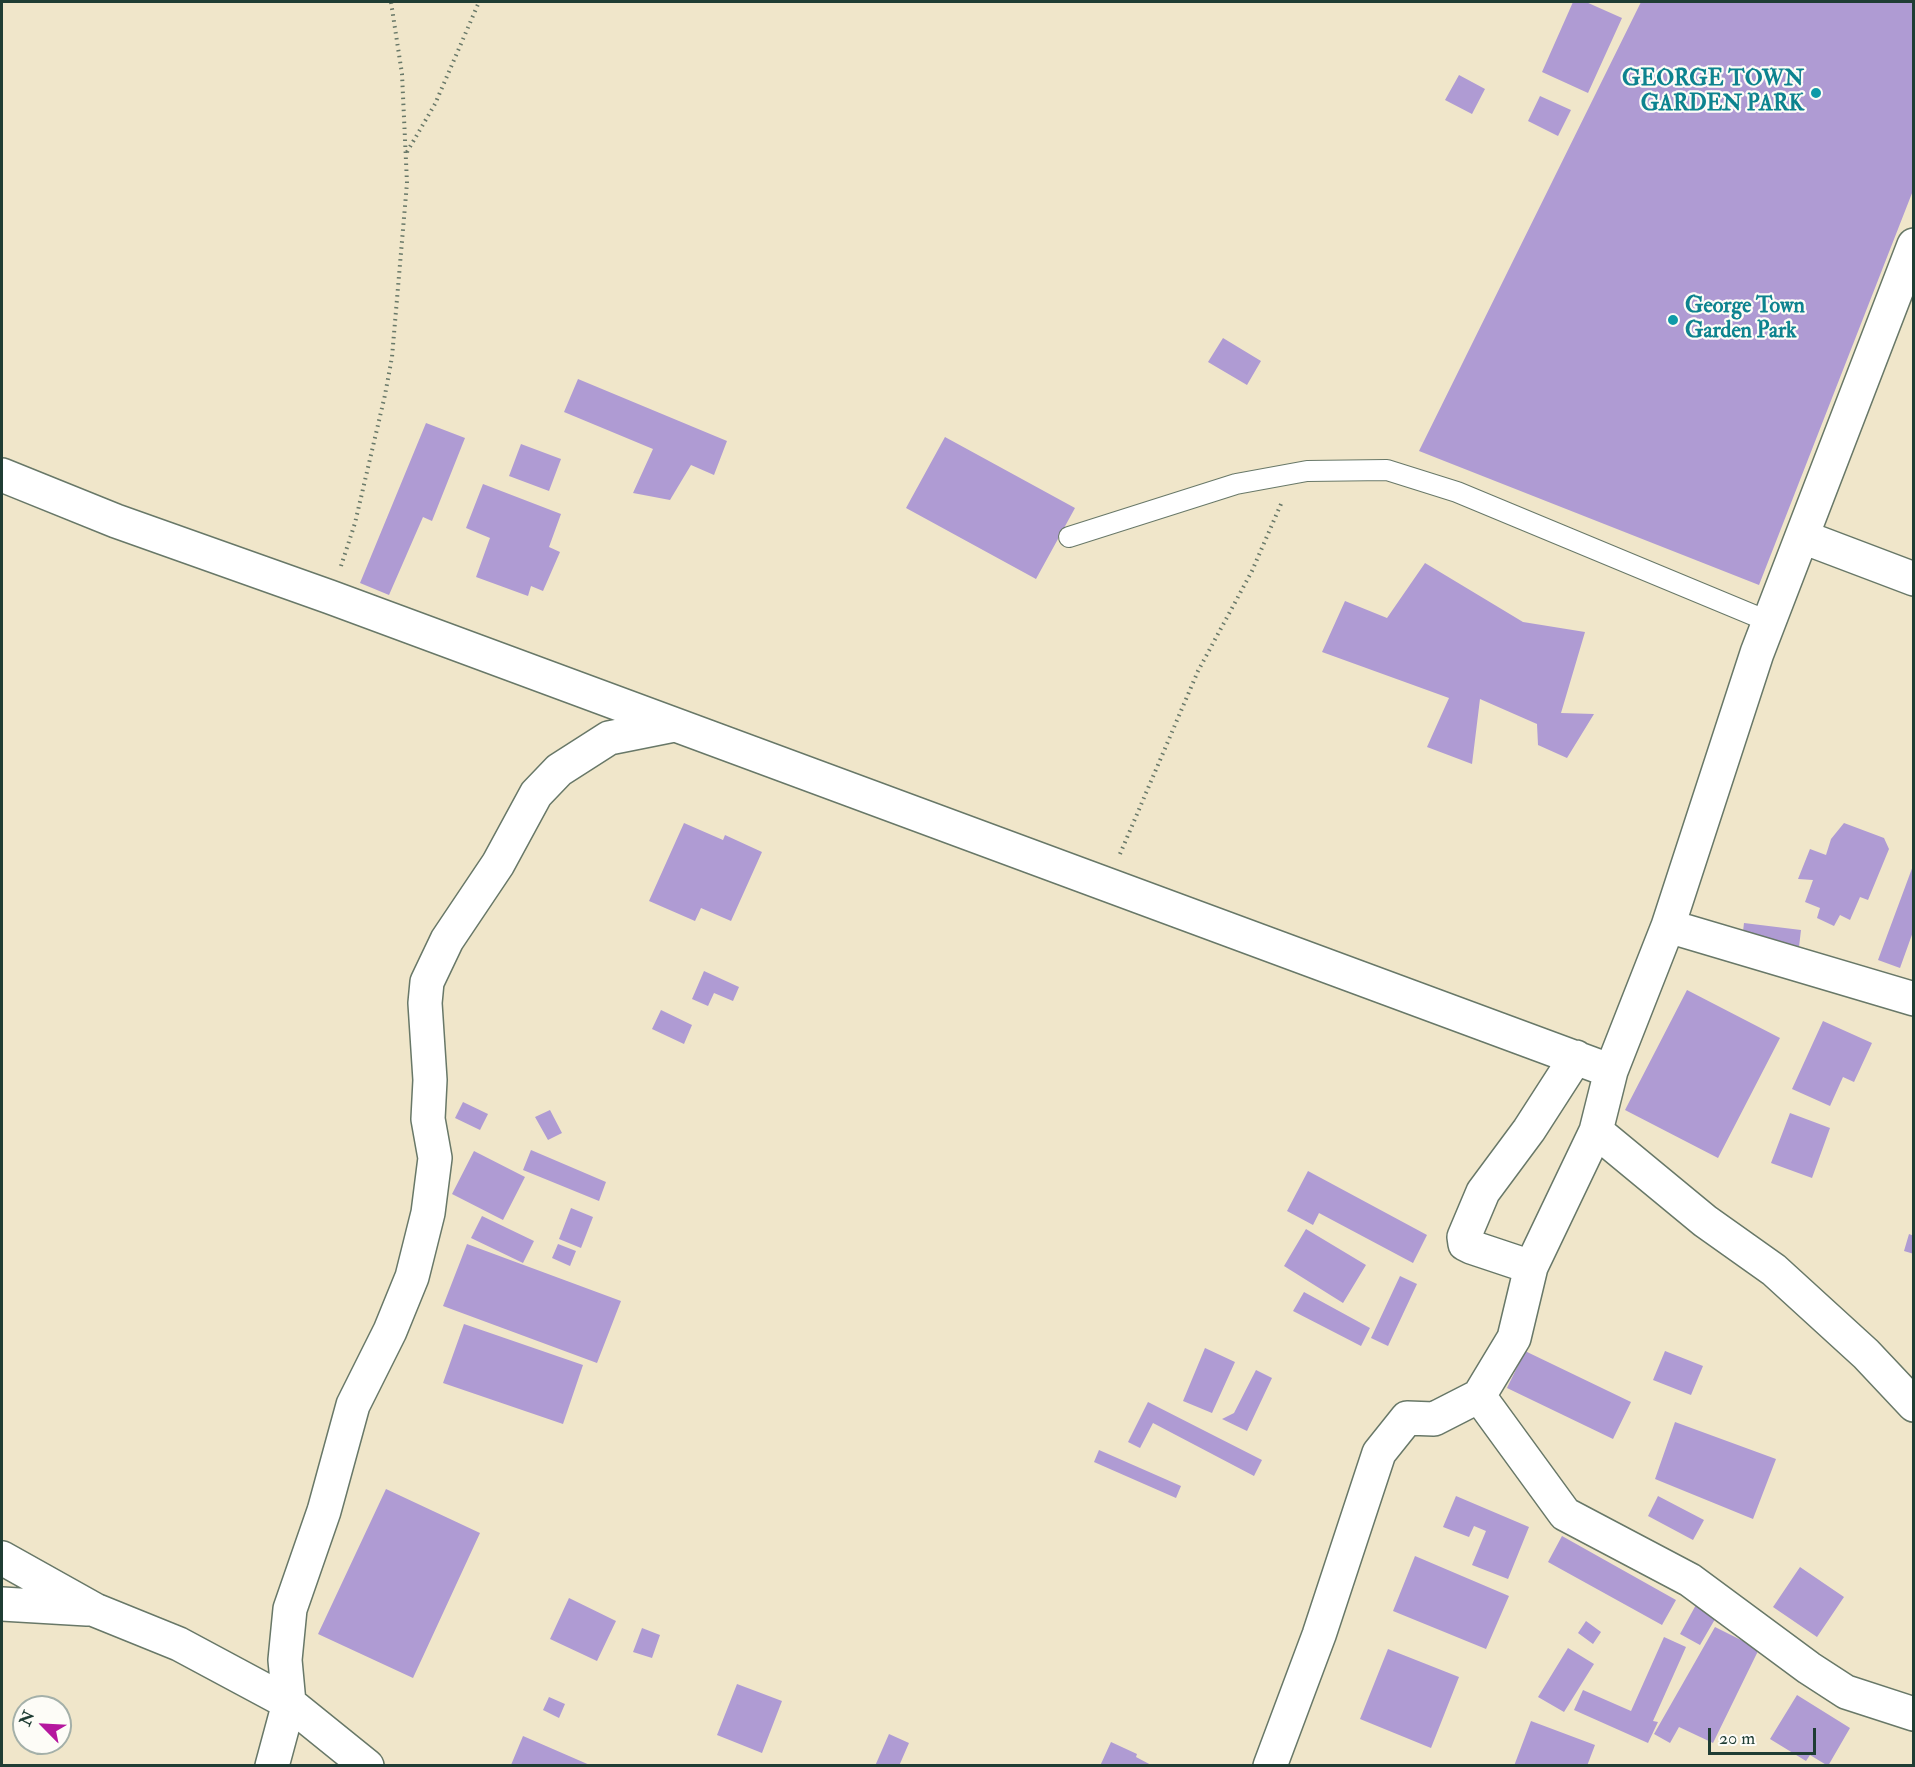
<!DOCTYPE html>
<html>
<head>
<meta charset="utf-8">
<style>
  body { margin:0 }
  #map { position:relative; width:1915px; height:1767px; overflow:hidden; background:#f0e6ca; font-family:"IM FELL Double Pica",serif }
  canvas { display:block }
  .frame { position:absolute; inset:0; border:3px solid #1f3d34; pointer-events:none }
  .north { position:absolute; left:12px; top:1695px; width:60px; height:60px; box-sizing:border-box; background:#fdfcf7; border:2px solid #a4b0a9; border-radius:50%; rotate:294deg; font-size:16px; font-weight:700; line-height:24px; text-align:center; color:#1f3d34 }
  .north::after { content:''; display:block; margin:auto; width:21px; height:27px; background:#b5179e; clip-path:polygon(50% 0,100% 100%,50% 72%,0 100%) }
  .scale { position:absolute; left:1708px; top:1728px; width:108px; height:27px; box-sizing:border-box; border:3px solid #1f3d34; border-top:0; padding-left:8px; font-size:18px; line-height:21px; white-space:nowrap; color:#1f3d34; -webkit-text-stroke:4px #fdfcf7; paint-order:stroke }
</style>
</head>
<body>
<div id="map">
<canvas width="1915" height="1767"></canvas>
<div class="frame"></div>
<div class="north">N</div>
<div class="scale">20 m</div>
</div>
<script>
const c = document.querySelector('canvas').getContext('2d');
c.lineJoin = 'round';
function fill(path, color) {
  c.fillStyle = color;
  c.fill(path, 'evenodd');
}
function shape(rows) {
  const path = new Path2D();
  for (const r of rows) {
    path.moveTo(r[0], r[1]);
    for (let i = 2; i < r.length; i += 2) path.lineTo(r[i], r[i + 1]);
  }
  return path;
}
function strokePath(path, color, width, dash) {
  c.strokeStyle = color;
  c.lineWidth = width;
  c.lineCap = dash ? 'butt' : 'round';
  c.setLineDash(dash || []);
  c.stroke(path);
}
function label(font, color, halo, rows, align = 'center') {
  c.font = font + ' "IM FELL Double Pica",serif';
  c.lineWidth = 4.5;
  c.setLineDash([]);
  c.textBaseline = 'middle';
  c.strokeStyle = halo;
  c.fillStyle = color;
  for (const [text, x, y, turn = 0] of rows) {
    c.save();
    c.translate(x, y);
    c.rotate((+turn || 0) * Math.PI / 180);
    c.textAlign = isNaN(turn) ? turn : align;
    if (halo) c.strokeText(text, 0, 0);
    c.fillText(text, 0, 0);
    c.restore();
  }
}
fill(shape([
  [1573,2,1586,2,1622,18,1588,93,1542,72],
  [1641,2,1914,2,1914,188,1759,585,1419,451],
  [1459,75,1485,89,1472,114,1445,100],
  [1540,96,1571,110,1558,136,1528,121],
  [1223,338,1261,361,1247,385,1208,362],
  [578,379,727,441,714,475,691,465,670,500,633,493,653,449,564,412],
  [426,423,465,438,432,521,423,517,389,595,360,583],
  [945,437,1075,508,1036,579,906,508],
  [521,444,561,459,549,491,509,476],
  [483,484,561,514,549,547,560,552,543,591,531,586,528,596,476,577,490,538,466,528],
  [1425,563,1523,622,1585,632,1561,713,1594,714,1567,758,1538,745,1537,724,1480,699,1472,764,1427,747,1449,698,1322,652,1345,601,1387,618],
  [684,823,723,840,725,835,762,852,731,921,701,908,695,921,649,901],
  [1844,823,1884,838,1889,849,1868,900,1860,897,1850,920,1840,915,1834,926,1817,918,1820,908,1805,902,1813,880,1798,879,1810,849,1826,855,1831,839],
  [1914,863,1914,929,1900,968,1878,960],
  [1744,923,1801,930,1799,947,1742,940],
  [704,971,739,987,733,1001,714,993,708,1006,692,999],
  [1687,990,1780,1038,1718,1158,1625,1110],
  [661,1010,692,1025,684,1044,652,1029],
  [1823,1021,1872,1043,1854,1082,1843,1077,1830,1106,1792,1089],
  [463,1102,488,1114,480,1130,455,1118],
  [550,1110,562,1133,548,1140,535,1117],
  [1790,1113,1830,1128,1812,1178,1771,1163],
  [531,1150,606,1182,599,1201,523,1170],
  [474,1151,525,1177,503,1220,452,1194],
  [1308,1171,1427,1235,1413,1263,1319,1213,1313,1225,1287,1211],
  [571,1208,593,1217,581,1248,559,1239],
  [482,1216,534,1241,523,1263,471,1238],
  [1306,1229,1366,1265,1343,1303,1284,1266],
  [1909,1234,1914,1236,1914,1254,1904,1251],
  [467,1244,621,1301,597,1363,443,1306],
  [558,1244,576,1251,570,1266,552,1258],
  [1400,1276,1417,1284,1388,1346,1371,1338],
  [1304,1292,1370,1328,1361,1346,1293,1311],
  [464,1324,583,1365,563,1424,443,1383],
  [1205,1348,1235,1362,1212,1413,1183,1401],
  [1525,1351,1631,1402,1613,1439,1507,1388],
  [1665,1351,1703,1366,1691,1395,1653,1380],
  [1256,1370,1272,1378,1247,1431,1222,1419,1234,1413],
  [1148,1402,1262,1460,1254,1476,1153,1423,1140,1448,1128,1442],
  [1675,1422,1776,1459,1753,1519,1655,1479],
  [1099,1450,1181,1486,1176,1498,1094,1462],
  [386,1489,480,1533,413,1678,318,1634],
  [1456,1496,1529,1527,1508,1579,1472,1565,1486,1531,1474,1526,1469,1537,1443,1527],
  [1658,1496,1704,1520,1693,1540,1648,1516],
  [1562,1536,1676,1600,1662,1625,1548,1562],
  [1415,1556,1509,1596,1486,1649,1393,1611],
  [1800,1567,1844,1597,1817,1637,1773,1607],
  [569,1598,616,1621,597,1661,550,1639],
  [1697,1603,1718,1614,1700,1645,1680,1634],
  [1586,1621,1601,1632,1593,1644,1578,1633],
  [1715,1627,1759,1649,1713,1743,1679,1727,1670,1743,1654,1734],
  [642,1628,660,1635,652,1658,633,1652],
  [1664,1637,1686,1647,1653,1721,1658,1722,1648,1743,1574,1710,1583,1690,1631,1711],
  [1568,1648,1594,1664,1564,1712,1538,1697],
  [1388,1649,1459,1677,1431,1748,1360,1719],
  [737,1684,782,1701,762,1753,717,1735],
  [1797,1695,1850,1728,1828,1766,1810,1755,1806,1761,1770,1739],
  [549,1697,565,1704,559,1718,543,1710],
  [1531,1721,1595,1745,1587,1766,1514,1766],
  [889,1734,909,1743,899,1766,875,1766],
  [523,1736,592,1766,511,1765],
  [1111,1742,1137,1754,1136,1757,1153,1766,1100,1766]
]), '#af9bd3');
const lane = shape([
  [1069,537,1236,484,1307,471,1387,470,1457,492,1770,622]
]);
const street = shape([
  [2,475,116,521,330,597,1611,1071],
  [1803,537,1914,579],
  [1668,926,1914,999],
  [1596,1131,1705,1221,1774,1270,1866,1354,1914,1405],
  [1531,1267,1471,1247,1465,1244,1464,1237,1483,1192,1529,1130,1576,1057],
  [1479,1396,1565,1514,1690,1580,1809,1668,1846,1692,1914,1714],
  [2,1558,95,1610,179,1644,289,1703,272,1766],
  [2,1604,87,1609],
  [367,1766,289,1703,285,1660,290,1609,324,1511,353,1405,390,1331,412,1277,428,1213,435,1158,428,1119,430,1080,425,1003,427,982,447,940,498,864,536,794,559,770,609,738,674,725],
  [1270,1766,1319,1635,1379,1453,1407,1418,1434,1419,1479,1396,1514,1338,1531,1267,1596,1131,1611,1071,1668,926,1757,653,1914,245]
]);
strokePath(lane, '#687868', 22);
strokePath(street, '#687868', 36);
strokePath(shape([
  [407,152,435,104,479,2],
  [341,566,355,523,385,395,392,357,407,183,402,74,391,2],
  [1120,854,1198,671,1252,571,1281,504]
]), '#687868', 4, [1.5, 4.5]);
strokePath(lane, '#fff', 20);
strokePath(street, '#fff', 33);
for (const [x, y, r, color] of [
  [1816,93,6,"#0f9aa8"],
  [1673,320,6,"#0f9aa8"]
]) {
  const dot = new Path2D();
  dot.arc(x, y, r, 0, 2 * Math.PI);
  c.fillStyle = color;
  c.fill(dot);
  strokePath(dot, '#fdfcf7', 2);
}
label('bold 22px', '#0d838f', '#fdfcf7', [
  ["GEORGE TOWN",1804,80],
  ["GARDEN PARK",1804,105],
  ["George Town",1685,307,"left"],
  ["Garden Park",1685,332,"left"]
], 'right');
</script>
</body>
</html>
